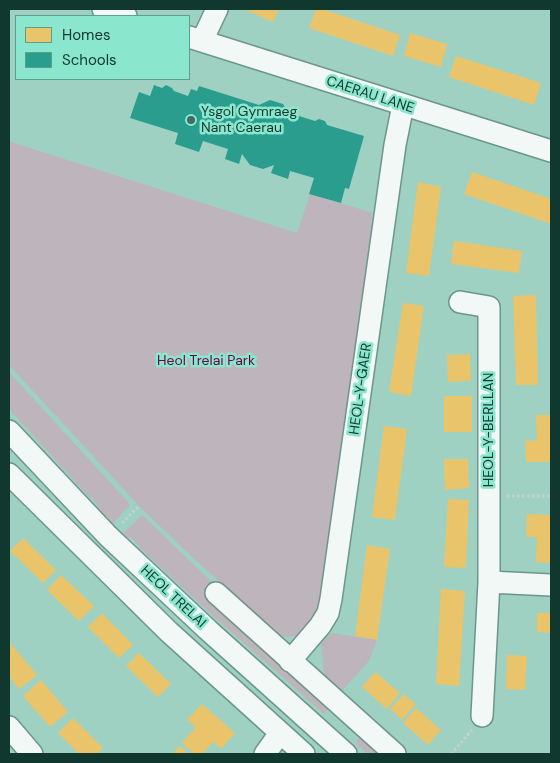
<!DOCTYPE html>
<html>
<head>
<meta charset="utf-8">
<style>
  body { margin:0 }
  #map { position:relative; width:560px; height:763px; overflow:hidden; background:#9fd1c3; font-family:"DM Sans",sans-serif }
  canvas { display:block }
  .frame { position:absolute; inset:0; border:10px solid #10382e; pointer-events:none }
  .legend { position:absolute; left:15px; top:15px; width:175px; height:65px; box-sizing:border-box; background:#8ae6cc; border:1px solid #59a08d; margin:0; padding:6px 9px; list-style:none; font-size:15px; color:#10382e }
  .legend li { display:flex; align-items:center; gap:10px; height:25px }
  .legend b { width:25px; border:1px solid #59a08d }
</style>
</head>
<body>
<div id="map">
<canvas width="560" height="763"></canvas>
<div class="frame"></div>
<ul class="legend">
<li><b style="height:14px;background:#e9c46a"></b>Homes</li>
<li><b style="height:14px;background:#2a9d8f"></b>Schools</li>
</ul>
</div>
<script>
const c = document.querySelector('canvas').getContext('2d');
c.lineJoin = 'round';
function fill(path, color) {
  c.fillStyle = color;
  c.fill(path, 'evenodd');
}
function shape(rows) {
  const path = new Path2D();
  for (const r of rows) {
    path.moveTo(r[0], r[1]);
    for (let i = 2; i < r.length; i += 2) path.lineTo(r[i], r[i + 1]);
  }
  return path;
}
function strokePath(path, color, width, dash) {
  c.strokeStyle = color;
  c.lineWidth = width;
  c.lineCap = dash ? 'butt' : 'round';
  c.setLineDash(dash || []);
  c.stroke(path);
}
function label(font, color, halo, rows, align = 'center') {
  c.font = font + ' "DM Sans",sans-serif';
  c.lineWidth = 5;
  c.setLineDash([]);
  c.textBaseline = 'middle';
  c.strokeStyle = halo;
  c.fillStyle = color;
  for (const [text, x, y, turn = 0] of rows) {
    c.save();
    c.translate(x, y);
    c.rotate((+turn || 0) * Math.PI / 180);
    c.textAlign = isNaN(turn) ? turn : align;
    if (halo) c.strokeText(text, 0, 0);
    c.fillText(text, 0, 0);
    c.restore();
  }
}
fill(shape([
  [9,138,11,142,297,233,310,194,373,213,371,223,376,223,321,610,305,631,297,636,281,637,192,557,140,507,9,365],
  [9,372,129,503,129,506,110,526,92,497,90,498,9,409],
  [142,515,214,584,331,706,324,714,211,614,142,550,131,537,126,539,119,537],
  [332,633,377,640,369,661,342,691,324,675,321,643],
  [362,735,384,754,368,754,355,743]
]), '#beb4bb');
fill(shape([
  [249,9,279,9,273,22,248,11],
  [316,9,322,9,400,35,393,56,309,28],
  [410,33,447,44,441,67,404,56],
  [456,56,541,83,534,105,449,77],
  [472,172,551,199,551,224,464,194],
  [418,182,441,187,429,276,406,273],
  [454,241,522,251,519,273,451,264],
  [536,295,538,385,516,385,513,296],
  [403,303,424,306,411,396,389,392],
  [470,354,471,381,448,382,447,355],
  [444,396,472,396,472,432,444,432],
  [536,415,551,415,551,462,526,462,525,441,537,440],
  [384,426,407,429,395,520,372,517],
  [444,459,468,459,469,488,445,490],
  [448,499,469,500,466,568,444,567],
  [527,514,551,515,551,563,536,562,537,537,526,537],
  [23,538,56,570,43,583,10,551],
  [367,545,390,549,377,640,355,636],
  [61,575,94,606,79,621,47,590],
  [441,589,465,591,459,686,436,684],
  [102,613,133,645,119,658,88,627],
  [537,613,551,613,551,633,537,632],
  [10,643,37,675,19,689,9,676,9,645],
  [139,653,171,684,158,697,126,666],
  [507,655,527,656,525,690,506,689],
  [375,672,400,693,387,709,362,687],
  [41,680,68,712,50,727,23,696],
  [404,694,416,704,402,720,390,709],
  [202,704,235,733,221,749,213,742,202,754,195,754,182,743,196,727,187,720],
  [416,708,441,730,428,745,403,723],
  [73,718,103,748,97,754,79,754,58,733],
  [180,746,189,754,172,754]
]), '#e9c46a');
fill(shape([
  [154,85,162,88,166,85,172,88,174,91,188,96,191,89,197,91,199,86,259,105,270,100,283,104,290,115,295,116,296,115,315,121,319,119,325,121,327,125,364,136,349,189,345,188,341,203,309,194,314,178,290,171,288,179,271,173,274,165,263,169,250,165,242,154,239,164,225,159,228,149,203,141,199,152,175,144,178,133,130,118,139,92,150,96]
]), '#2a9d8f');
const street = shape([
  [103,9,126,16],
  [189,37,551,151],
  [202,41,217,9],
  [460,302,489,307,489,582,482,716],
  [9,431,108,536,208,630,346,754],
  [9,474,169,632,304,754],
  [489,582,551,585],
  [216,593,395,754],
  [290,661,320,626,328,613,331,599,395,145,403,105],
  [9,727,32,754],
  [265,754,280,733]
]);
strokePath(street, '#6d968b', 24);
strokePath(shape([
  [507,496,551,496],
  [122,523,138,507],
  [451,754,472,730]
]), '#c2d3ce', 3, [2.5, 2.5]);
strokePath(street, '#f1f8f6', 21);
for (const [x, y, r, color] of [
  [191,120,5,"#426e62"]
]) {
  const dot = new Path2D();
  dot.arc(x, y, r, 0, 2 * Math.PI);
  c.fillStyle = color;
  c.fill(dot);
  strokePath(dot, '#8ae6cc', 2);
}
label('14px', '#10382e', '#8ae6cc', [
  ["CAERAU LANE",370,95,18],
  ["HEOL-Y-GAER",361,389,-82],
  ["HEOL-Y-BERLLAN",489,430,-90],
  ["HEOL TRELAI",173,597,43]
]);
label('14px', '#10382e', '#8ae6cc', [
  ["Ysgol Gymraeg",201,112],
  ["Nant Caerau",201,128]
], 'left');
label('14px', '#6f0042', '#8ae6cc', [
  ["Heol Trelai Park",206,361]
]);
</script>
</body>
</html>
